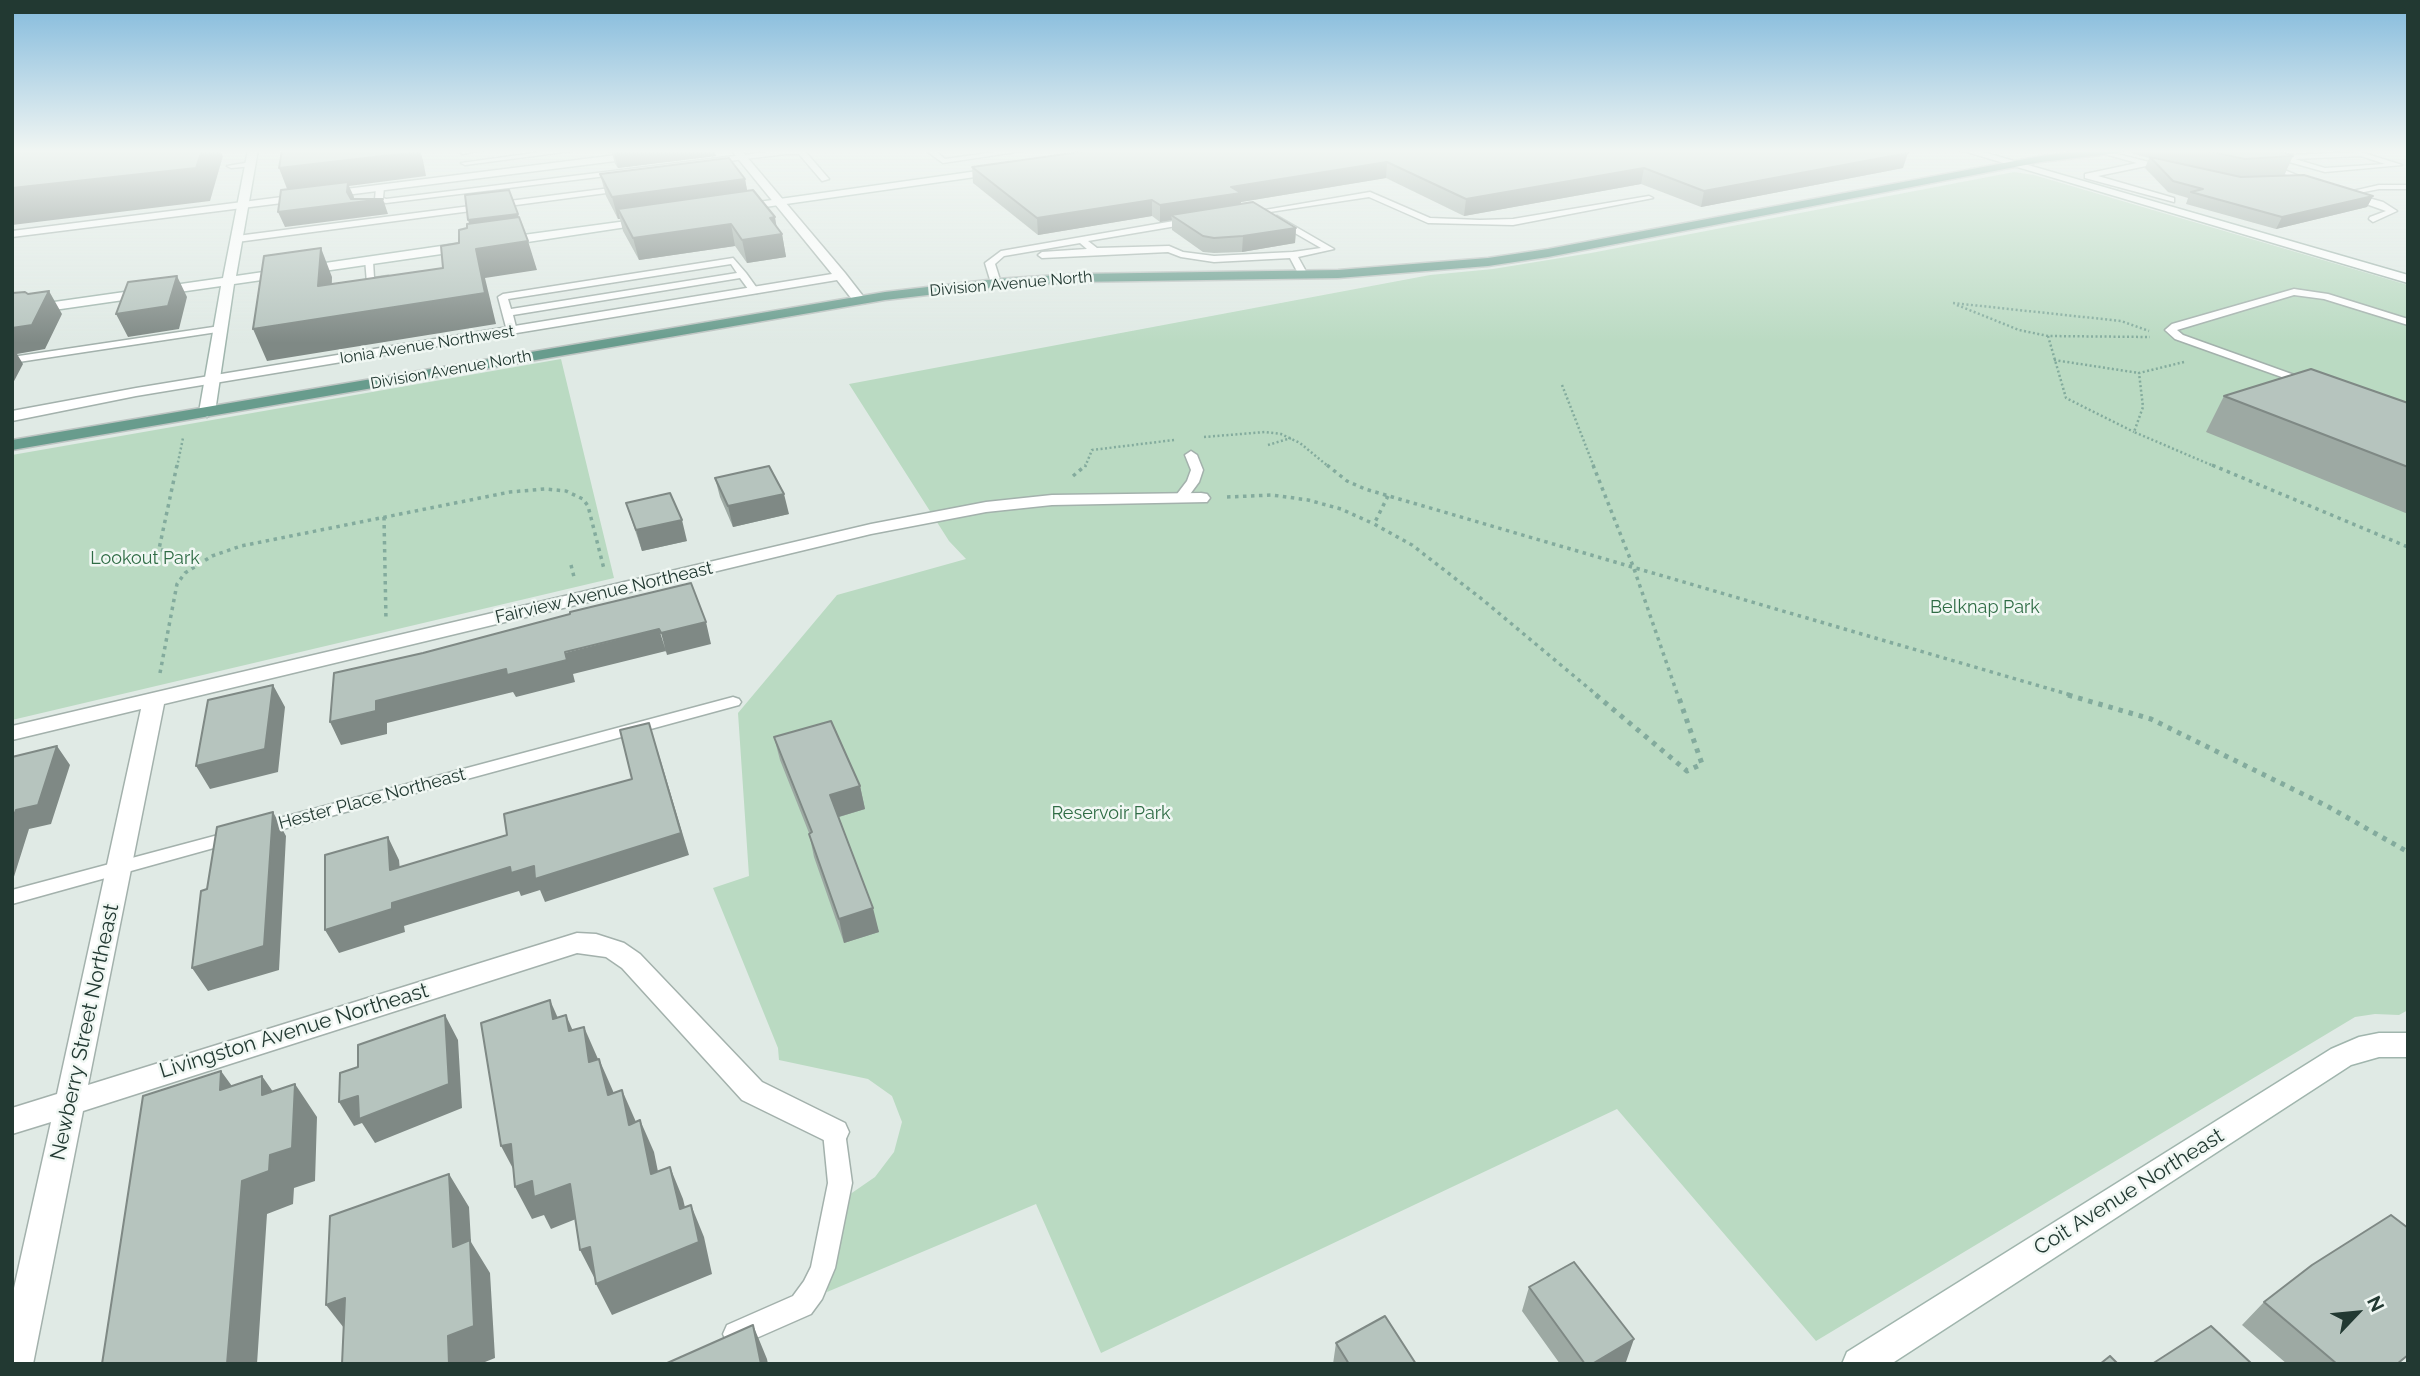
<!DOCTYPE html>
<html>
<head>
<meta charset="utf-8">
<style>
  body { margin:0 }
  #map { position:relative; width:2420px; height:1376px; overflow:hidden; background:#e0eae5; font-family:Raleway,sans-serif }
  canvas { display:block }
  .frame { position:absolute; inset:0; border:14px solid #223932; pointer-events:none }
  .north { position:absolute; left:2322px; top:1278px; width:70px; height:70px; -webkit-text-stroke:5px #f0f7f3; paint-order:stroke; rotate:64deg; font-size:19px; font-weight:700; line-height:28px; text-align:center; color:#223932 }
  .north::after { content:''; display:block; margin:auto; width:24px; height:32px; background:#223932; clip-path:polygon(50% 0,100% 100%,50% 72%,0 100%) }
</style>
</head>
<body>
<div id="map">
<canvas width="2420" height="1376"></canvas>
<div class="frame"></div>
<div class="north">N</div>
</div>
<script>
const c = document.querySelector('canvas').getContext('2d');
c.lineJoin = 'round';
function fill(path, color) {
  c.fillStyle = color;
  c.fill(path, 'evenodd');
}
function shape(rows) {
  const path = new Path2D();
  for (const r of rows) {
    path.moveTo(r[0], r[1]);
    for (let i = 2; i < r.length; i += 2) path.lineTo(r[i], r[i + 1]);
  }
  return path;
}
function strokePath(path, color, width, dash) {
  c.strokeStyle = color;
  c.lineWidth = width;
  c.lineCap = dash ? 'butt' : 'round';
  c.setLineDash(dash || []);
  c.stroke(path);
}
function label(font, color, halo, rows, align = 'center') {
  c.font = font + ' Raleway,sans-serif';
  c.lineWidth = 5;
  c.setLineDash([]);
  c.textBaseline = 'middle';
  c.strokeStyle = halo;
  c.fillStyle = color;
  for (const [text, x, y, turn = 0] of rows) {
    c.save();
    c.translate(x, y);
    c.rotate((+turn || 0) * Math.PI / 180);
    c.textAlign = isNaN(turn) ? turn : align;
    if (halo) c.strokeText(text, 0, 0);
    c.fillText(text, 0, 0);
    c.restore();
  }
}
fill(shape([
  [2014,172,2034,175,2408,285,2408,1010,2399,1015,2375,1014,2355,1017,1816,1341,1617,1109,1101,1353,1036,1204,827,1292,846,1197,875,1177,894,1152,902,1122,892,1096,868,1079,779,1060,778,1048,713,888,749,876,738,713,837,595,966,559,949,541,849,384,1430,275,1493,269,1591,253],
  [561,359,614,578,12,720,12,455]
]), '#badac2');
const lane = shape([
  [459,150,484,150,462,154,459,150],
  [556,150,579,150,465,165,461,163,556,150],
  [784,150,804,150,829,179,822,181,799,154,786,154,386,203,375,200,376,187,380,185,384,187,383,198,386,199,784,150],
  [925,150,934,150,945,159,1009,150,1029,150,943,163,925,150],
  [2101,150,2169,167,2166,171,2146,166,2098,176,2174,198,2174,202,2085,178,2085,174,2137,163,2101,153,2101,150],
  [2226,150,2236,150,2311,181,2295,185,2295,181,2299,180,2226,150],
  [2263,150,2274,150,2287,155,2361,152,2402,165,2325,172,2268,156,2263,150],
  [2361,156,2385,164,2325,168,2295,159,2361,156],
  [251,162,254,166,231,168,227,166,251,162],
  [2379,185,2408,185,2408,189,2379,189,2354,194,2383,202,2397,211,2373,222,2369,219,2370,217,2386,211,2349,198,2344,193,2379,185],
  [626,186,629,190,237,242,233,239,237,236,626,186],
  [1370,192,1430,218,1480,220,1513,219,1649,196,1653,198,1513,225,1428,223,1369,197,1263,213,1259,211,1370,192],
  [1277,216,1334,249,1298,257,1308,275,1306,277,1300,277,1290,258,1214,262,1181,257,1168,252,1042,258,1038,255,1042,252,1087,249,1080,243,1004,256,995,264,1001,283,996,286,991,283,985,263,1001,251,1191,218,1195,221,1194,223,1088,241,1097,248,1169,246,1183,252,1214,256,1293,252,1321,248,1274,221,1273,219,1277,216],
  [733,258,746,273,759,291,757,293,751,293,740,278,513,315,517,331,512,334,507,331,498,297,503,294,733,258],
  [731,264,737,273,511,309,508,299,731,264],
  [365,259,373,261,374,278,388,276,391,277,391,281,367,283,365,259],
  [2294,289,2328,294,2408,319,2408,325,2324,299,2294,295,2177,330,2183,335,2311,381,2311,385,2307,386,2175,339,2165,330,2172,324,2294,289],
  [220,326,224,327,224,331,12,363,12,357,220,326],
  [1191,451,1197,455,1203,470,1199,482,1185,501,1175,501,1174,498,1187,481,1191,470,1185,455,1191,451],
  [733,697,739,699,741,702,739,705,261,835,255,833,252,829,255,825,261,823,733,697],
  [233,831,239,833,242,837,239,841,12,904,12,890,233,831],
  [834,1122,842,1125,845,1132,852,1183,835,1268,822,1299,811,1314,736,1347,727,1343,723,1334,727,1325,793,1296,804,1281,811,1267,828,1183,823,1132,826,1125,834,1122]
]);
const street = shape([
  [656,150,684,150,679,153,12,237,12,231,656,150],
  [731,150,741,150,845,273,866,300,865,303,855,303,837,280,136,396,12,421,12,411,136,388,832,274,731,150],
  [1201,493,1207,494,1210,498,1207,502,1052,505,986,512,871,534,164,704,88,1085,577,933,596,934,624,943,640,954,762,1082,845,1123,849,1132,845,1141,834,1145,742,1100,622,968,606,957,577,953,83,1111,33,1364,12,1364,12,1297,51,1122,12,1134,12,1108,57,1094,141,709,12,740,12,726,871,524,986,502,1052,495,1201,493]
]);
const secondary = shape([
  [248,150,258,150,236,276,469,242,475,246,469,250,234,284,215,412,207,417,199,412,221,286,12,316,12,308,223,278,248,150],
  [1960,150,1976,150,2408,275,2408,283,1960,150],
  [999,168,1003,169,1003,173,737,211,731,208,737,205,999,168],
  [649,218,653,219,653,223,501,246,495,242,501,238,649,218],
  [2379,1033,2408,1033,2408,1057,2379,1057,2351,1065,1891,1364,1842,1364,1847,1352,2331,1049,2359,1037,2379,1033]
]);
const primary = shape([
  [2093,150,2123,150,2118,153,2041,162,1548,257,1488,266,1338,278,1074,282,996,287,885,300,12,450,12,440,885,292,996,279,1074,274,1338,270,1488,258,1548,249,2041,156,2093,150]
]);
strokePath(lane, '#a3b1ac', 3);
strokePath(street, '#a3b1ac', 3);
strokePath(secondary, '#a0b5ad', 3);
strokePath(primary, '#bdc4c2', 3);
strokePath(shape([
  [1953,303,2121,321,2149,331],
  [1957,305,2019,330,2048,336,2150,337],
  [2048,336,2066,398,2134,432],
  [2054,360,2139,373],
  [2184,362,2139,373,2143,407,2134,432,2216,467],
  [1562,385,1594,467],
  [1204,437,1265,432,1281,434,1300,443,1329,467],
  [1268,445,1291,438],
  [177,467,183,438],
  [1085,467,1092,450,1174,440]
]), '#83ab9d', 2.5, [2, 2.5]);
strokePath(shape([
  [177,465,159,549,198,563],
  [1327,465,1347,481,1365,489,2074,696],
  [1593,465,1633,566,1678,696],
  [2212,465,2408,547],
  [1073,476,1086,465],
  [1388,496,1374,524,1412,545,1483,600,1598,696],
  [1227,497,1272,495,1308,500,1341,509,1374,524],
  [384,517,386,621],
  [571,565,574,577],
  [160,673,177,584,185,573,212,556,241,546,510,492,545,489,566,491,583,499,588,506,604,569]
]), '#83ab9d', 3.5, [3.5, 4.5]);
strokePath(shape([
  [1596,695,1687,771,1702,764,1678,695],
  [2068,695,2151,719,2327,806,2408,852]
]), '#83ab9d', 5, [4.5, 6]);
fill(lane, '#fff');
fill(street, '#fff');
fill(secondary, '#fff');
fill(primary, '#689c8d');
fill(shape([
  [607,150,714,150,716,156,618,168,615,164,612,153,609,153],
  [1094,150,1903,168,1701,207,1641,184,1464,216,1386,178,1241,202,1241,204,1296,228,1295,243,1242,252,1214,253,1203,252,1172,230,1172,220,1160,222,1152,216,1038,235,973,183,972,167],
  [2129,150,2277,150,2293,156,2284,176,2373,196,2367,207,2276,229,2186,204,2188,198,2168,192,2145,168,2149,158,2133,154],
  [600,174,745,179,747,191,782,234,786,257,747,263,735,246,639,260,623,231,620,219,618,219,606,196],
  [2224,396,2408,403,2408,514,2206,432],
  [715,478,789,514,733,527,720,497],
  [626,503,687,541,642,551],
  [774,737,860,786,865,809,839,817,879,932,844,943,814,857,809,833,780,760],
  [1529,1287,1626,1362,1623,1364,1560,1364,1522,1311],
  [2264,1302,2408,1355,2398,1364,2287,1364,2242,1325],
  [1336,1343,1416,1364,1333,1364]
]), '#9da9a3');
fill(shape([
  [202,150,220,150,223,156,210,201,12,225,12,188],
  [417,150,420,150,423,160,426,176,349,186,354,197,353,203,383,199,388,214,285,227,278,212,289,194,279,168],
  [613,150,714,150,716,156,618,168],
  [1908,153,1903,168,1701,207,1704,191],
  [1387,162,1386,178,1241,202,1241,210,1171,215,1172,220,1160,222,1160,205,1231,187],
  [1644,168,1641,184,1464,216,1466,199],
  [745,179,749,200,618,209,620,219,618,219,612,197],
  [2373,196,2367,207,2276,229,2282,217],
  [1152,200,1152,216,1038,235,1037,218],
  [518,214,524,232,474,239,468,220],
  [775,217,778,235,782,234,786,257,747,263,742,240,770,218],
  [731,224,735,246,639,260,633,238],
  [1296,228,1295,243,1242,252,1243,236],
  [528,241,537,270,485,278,496,324,267,361,253,329,485,293,476,249],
  [321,248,332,277,331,316,318,286],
  [177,276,187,297,179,329,128,337,116,314],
  [49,291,62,314,45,349,17,354,23,364,12,385,12,328],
  [784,494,789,514,733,527,728,506],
  [682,520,687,541,642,551,636,530],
  [706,622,711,644,667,655,661,633],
  [659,629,666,651,573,674,575,682,516,697,513,692,387,723,387,734,341,745,330,722,376,701],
  [273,685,285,707,278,772,210,789,196,766],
  [656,745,689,855,545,902,540,890,521,896,519,891,404,926,405,932,339,953,325,930,392,903,510,867,534,866,681,833],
  [57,746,70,765,51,824,29,829,12,883,12,820,16,810],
  [860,786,865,809,835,818,830,795],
  [273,812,286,836,279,970,208,991,192,968],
  [388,837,399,860,402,893,390,870],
  [873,908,879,932,844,943,839,919],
  [550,1000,564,1032,553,1019],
  [445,1015,458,1040,462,1108,375,1143,362,1123,354,1126,339,1102],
  [566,1015,580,1047,569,1031],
  [584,1027,598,1059,589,1062],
  [599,1059,613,1091,622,1127,608,1095],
  [221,1071,245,1104,220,1090],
  [262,1076,285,1109,262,1095],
  [295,1084,317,1117,315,1181,294,1188,293,1204,267,1214,257,1364,227,1364,242,1181,270,1155],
  [622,1090,636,1122,629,1125],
  [640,1120,654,1152,665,1206,651,1174],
  [511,1144,518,1178,501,1146],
  [670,1167,683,1199,693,1241,680,1209],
  [449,1174,469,1207,471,1242,490,1273,495,1358,480,1364,449,1364,448,1336,453,1247],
  [532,1181,570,1184,586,1215,551,1229,544,1215,532,1219,515,1187],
  [691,1205,704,1237,712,1274,612,1315,596,1284],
  [590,1247,596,1281,580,1250],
  [345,1298,351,1337,326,1305],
  [753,1325,767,1359,768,1364,761,1364],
  [1634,1339,1626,1362,1623,1364,1592,1364]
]), '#7f8985');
const building = shape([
  [12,150,202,150,196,168,12,188,12,150],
  [282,150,417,150,417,152,279,168,282,150],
  [1094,150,1899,150,1908,153,1704,191,1644,168,1466,199,1387,162,1231,187,1241,193,1160,205,1152,200,1037,218,972,167,1094,150],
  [2202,150,2277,150,2293,156,2245,159,2202,150],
  [2150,157,2241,177,2304,175,2373,196,2282,217,2191,192,2203,189,2173,181,2150,157],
  [729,158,745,179,612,197,600,174,729,158],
  [348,182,347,192,351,199,383,199,278,212,281,190,348,182],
  [509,190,518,214,468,220,465,195,509,190],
  [753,190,775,217,770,218,782,234,742,240,731,224,633,238,618,209,753,190],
  [1253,202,1296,228,1243,236,1214,238,1203,236,1171,215,1253,202],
  [519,217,528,241,476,249,485,293,253,329,264,256,321,248,318,286,443,268,441,246,459,243,459,230,467,228,467,224,519,217],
  [177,276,168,306,116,314,128,282,177,276],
  [49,291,32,325,12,328,12,293,25,292,28,294,49,291],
  [2311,369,2408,403,2408,467,2224,396,2311,369],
  [769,466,784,494,728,506,715,478,769,466],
  [670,493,682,520,636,530,626,503,670,493],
  [691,583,706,622,661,633,659,629,565,652,567,660,507,675,506,669,376,701,376,711,330,722,334,673,423,653,570,614,570,612,691,583],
  [273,685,265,749,196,766,208,700,273,685],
  [831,721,860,786,830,795,873,908,839,919,809,834,812,832,774,737,831,721],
  [649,723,681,833,535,879,534,866,511,873,510,867,392,903,392,909,325,930,325,855,388,837,390,870,507,835,504,814,632,779,620,730,649,723],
  [57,746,38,805,16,810,12,820,12,757,57,746],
  [273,812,264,946,192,968,201,891,207,889,217,827,273,812],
  [550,1000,553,1019,566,1015,569,1031,584,1027,589,1062,599,1059,608,1095,622,1090,629,1125,640,1120,651,1174,670,1167,680,1209,691,1205,699,1242,596,1284,590,1247,580,1250,570,1184,534,1197,532,1181,515,1187,511,1144,501,1146,481,1023,550,1000],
  [445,1015,449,1084,359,1119,358,1096,339,1102,340,1073,358,1067,358,1045,445,1015],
  [221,1071,220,1090,262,1076,262,1095,295,1084,292,1148,270,1155,269,1171,242,1181,227,1364,102,1364,143,1096,221,1071],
  [449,1174,453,1247,470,1240,474,1326,448,1336,449,1364,342,1364,345,1298,326,1305,330,1216,449,1174],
  [2391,1215,2408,1228,2408,1355,2397,1364,2337,1364,2264,1302,2312,1265,2391,1215],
  [1574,1262,1634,1339,1592,1364,1585,1364,1529,1287,1574,1262],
  [1385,1316,1416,1364,1349,1364,1336,1343,1385,1316],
  [753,1325,761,1364,665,1364,753,1325],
  [2211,1326,2252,1364,2152,1364,2211,1326],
  [2110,1356,2118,1364,2100,1364,2110,1356]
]);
fill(building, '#b6c4be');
strokePath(building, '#7f8985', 2);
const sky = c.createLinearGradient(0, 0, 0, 343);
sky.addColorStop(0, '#83badc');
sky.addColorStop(0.44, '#f1f6f3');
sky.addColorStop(1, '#f1f6f300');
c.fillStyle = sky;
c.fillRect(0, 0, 2420, 343);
label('16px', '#223932', '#f0f7f3', [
  ["Division Avenue North",1011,284,-5],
  ["Ionia Avenue Northwest",427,345,-9],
  ["Division Avenue North",451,370,-10]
]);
label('18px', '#2f6c45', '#f0f7f3', [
  ["Lookout Park",145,559],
  ["Belknap Park",1985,608],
  ["Reservoir Park",1111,814]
]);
label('18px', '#223932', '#f0f7f3', [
  ["Fairview Avenue Northeast",604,593,-13],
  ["Hester Place Northeast",372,799,-15]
]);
label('21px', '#223932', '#f0f7f3', [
  ["Livingston Avenue Northeast",294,1031,-17],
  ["Newberry Street Northeast",85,1032,-78],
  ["Coit Avenue Northeast",2129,1192,-32]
]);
</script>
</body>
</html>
